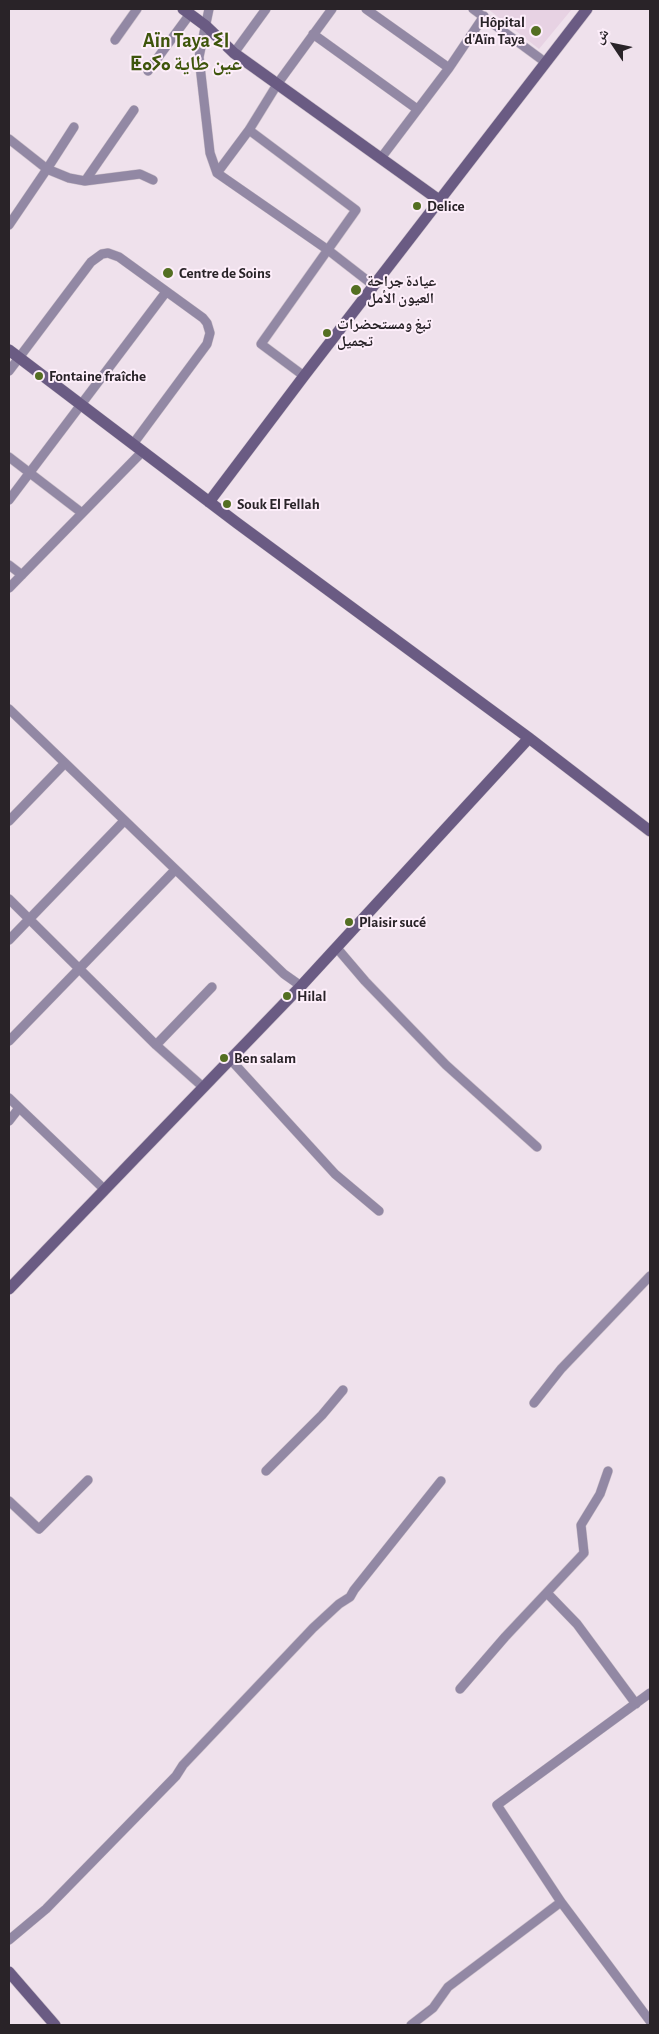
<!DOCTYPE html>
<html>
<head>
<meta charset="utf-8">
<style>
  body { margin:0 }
  #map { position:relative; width:659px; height:2034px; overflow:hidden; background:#efe1ec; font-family:"Alegreya Sans","Noto Naskh Arabic",sans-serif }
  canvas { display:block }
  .frame { position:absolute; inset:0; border:10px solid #292328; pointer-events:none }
  .north { position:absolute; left:589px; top:20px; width:50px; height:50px; -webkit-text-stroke:4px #fdeefa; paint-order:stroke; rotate:304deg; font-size:14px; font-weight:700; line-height:20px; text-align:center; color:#292328 }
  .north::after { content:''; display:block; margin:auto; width:18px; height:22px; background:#292328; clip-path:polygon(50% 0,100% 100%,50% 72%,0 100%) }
</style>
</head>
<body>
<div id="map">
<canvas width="659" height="2034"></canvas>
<div class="frame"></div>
<div class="north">ش</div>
</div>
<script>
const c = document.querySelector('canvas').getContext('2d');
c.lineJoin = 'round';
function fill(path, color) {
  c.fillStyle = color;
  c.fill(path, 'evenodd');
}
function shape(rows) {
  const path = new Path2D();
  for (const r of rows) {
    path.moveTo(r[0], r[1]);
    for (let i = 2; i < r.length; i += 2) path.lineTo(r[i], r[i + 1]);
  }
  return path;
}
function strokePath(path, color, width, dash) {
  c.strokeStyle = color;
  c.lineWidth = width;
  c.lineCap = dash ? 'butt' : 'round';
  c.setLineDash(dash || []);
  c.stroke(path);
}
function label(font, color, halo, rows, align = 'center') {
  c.font = font + ' "Alegreya Sans","Noto Naskh Arabic","Noto Sans Tifinagh",sans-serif';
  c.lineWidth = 4;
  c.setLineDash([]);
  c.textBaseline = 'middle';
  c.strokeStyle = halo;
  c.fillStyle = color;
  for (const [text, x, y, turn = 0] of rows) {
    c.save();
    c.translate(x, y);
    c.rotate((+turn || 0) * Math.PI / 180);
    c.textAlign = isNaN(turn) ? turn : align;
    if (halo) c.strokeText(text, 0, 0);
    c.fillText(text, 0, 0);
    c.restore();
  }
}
fill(shape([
  [488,9,572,9,539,49]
]), '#e7d2e3');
const minor = shape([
  [209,9,199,57,210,153,217,173,328,250,373,285],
  [366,9,449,68],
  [473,9,545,62],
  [313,34,417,109],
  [115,40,137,9],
  [234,53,266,9],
  [148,71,190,14],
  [74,127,47,169,69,178,85,181,140,174,153,180],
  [249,130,356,210,261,344,304,376],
  [9,139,47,169,9,225],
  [381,158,449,68,484,16],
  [217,173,249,130,278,83,332,9],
  [85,181,134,110],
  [9,371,91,262,102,254,108,253,119,257,203,318,207,323,210,333,207,344,133,444],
  [9,457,82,513],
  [9,500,166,292],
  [9,565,22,575],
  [9,588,143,451],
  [9,709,284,974,301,986],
  [9,821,65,763],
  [9,899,156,1045,203,1087],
  [9,940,124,821],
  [336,947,365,981,446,1065,537,1147],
  [9,1041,175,870],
  [156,1045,212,987],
  [230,1059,335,1174,379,1211],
  [9,1098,104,1189],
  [9,1121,19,1108],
  [534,1403,561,1369,650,1276],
  [266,1471,322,1415,343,1390],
  [9,1501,39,1529,88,1480],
  [547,1593,577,1624,636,1704],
  [460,1689,505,1637,584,1553,581,1525,600,1494,608,1471],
  [650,1693,497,1805,561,1902,650,2021],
  [9,1940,46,1909,176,1776,183,1765,313,1628,339,1604,350,1597,354,1590,441,1481],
  [411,2025,433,2008,448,1987,561,1902]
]);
const secondary = shape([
  [183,9,206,26,234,53,439,200],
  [9,350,237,523,529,738,650,831],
  [209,502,304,376,587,9],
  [9,1289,301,986,529,738],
  [9,1972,55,2025]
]);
strokePath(minor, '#cbbfc9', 10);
strokePath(secondary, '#cbbfc9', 12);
strokePath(minor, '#9288a4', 9);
strokePath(secondary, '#6a5b83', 11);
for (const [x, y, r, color] of [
  [536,31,6,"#546f22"],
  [417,206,5,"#546f22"],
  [168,273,6,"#546f22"],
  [356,290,6,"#546f22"],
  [327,333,5,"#546f22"],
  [39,376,5,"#546f22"],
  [227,504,5,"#546f22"],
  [349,922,5,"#546f22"],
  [287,996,5,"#546f22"],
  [224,1058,5,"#546f22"]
]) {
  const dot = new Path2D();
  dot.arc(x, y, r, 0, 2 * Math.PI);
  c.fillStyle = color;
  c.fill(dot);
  strokePath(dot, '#fdeefa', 2);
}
label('bold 15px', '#292328', '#fdeefa', [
  ["Hôpital",525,22,"right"],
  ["d'Aïn Taya",525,39,"right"],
  ["Delice",427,206],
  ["Centre de Soins",179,273],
  ["عيادة جراحة",367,281],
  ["العيون الأمل",367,298],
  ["تبغ ومستحضرات",337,324],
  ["تجميل",337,341],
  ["Fontaine fraîche",49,376],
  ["Souk El Fellah",237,504],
  ["Plaisir sucé",359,922],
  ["Hilal",297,996],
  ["Ben salam",234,1058]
], 'left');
label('bold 20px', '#3e550b', '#fdeefa', [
  ["Aïn Taya ⵉⵏ",186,41],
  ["ⵟⴰⵢⴰ عين طاية",186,64]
]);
</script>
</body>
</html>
